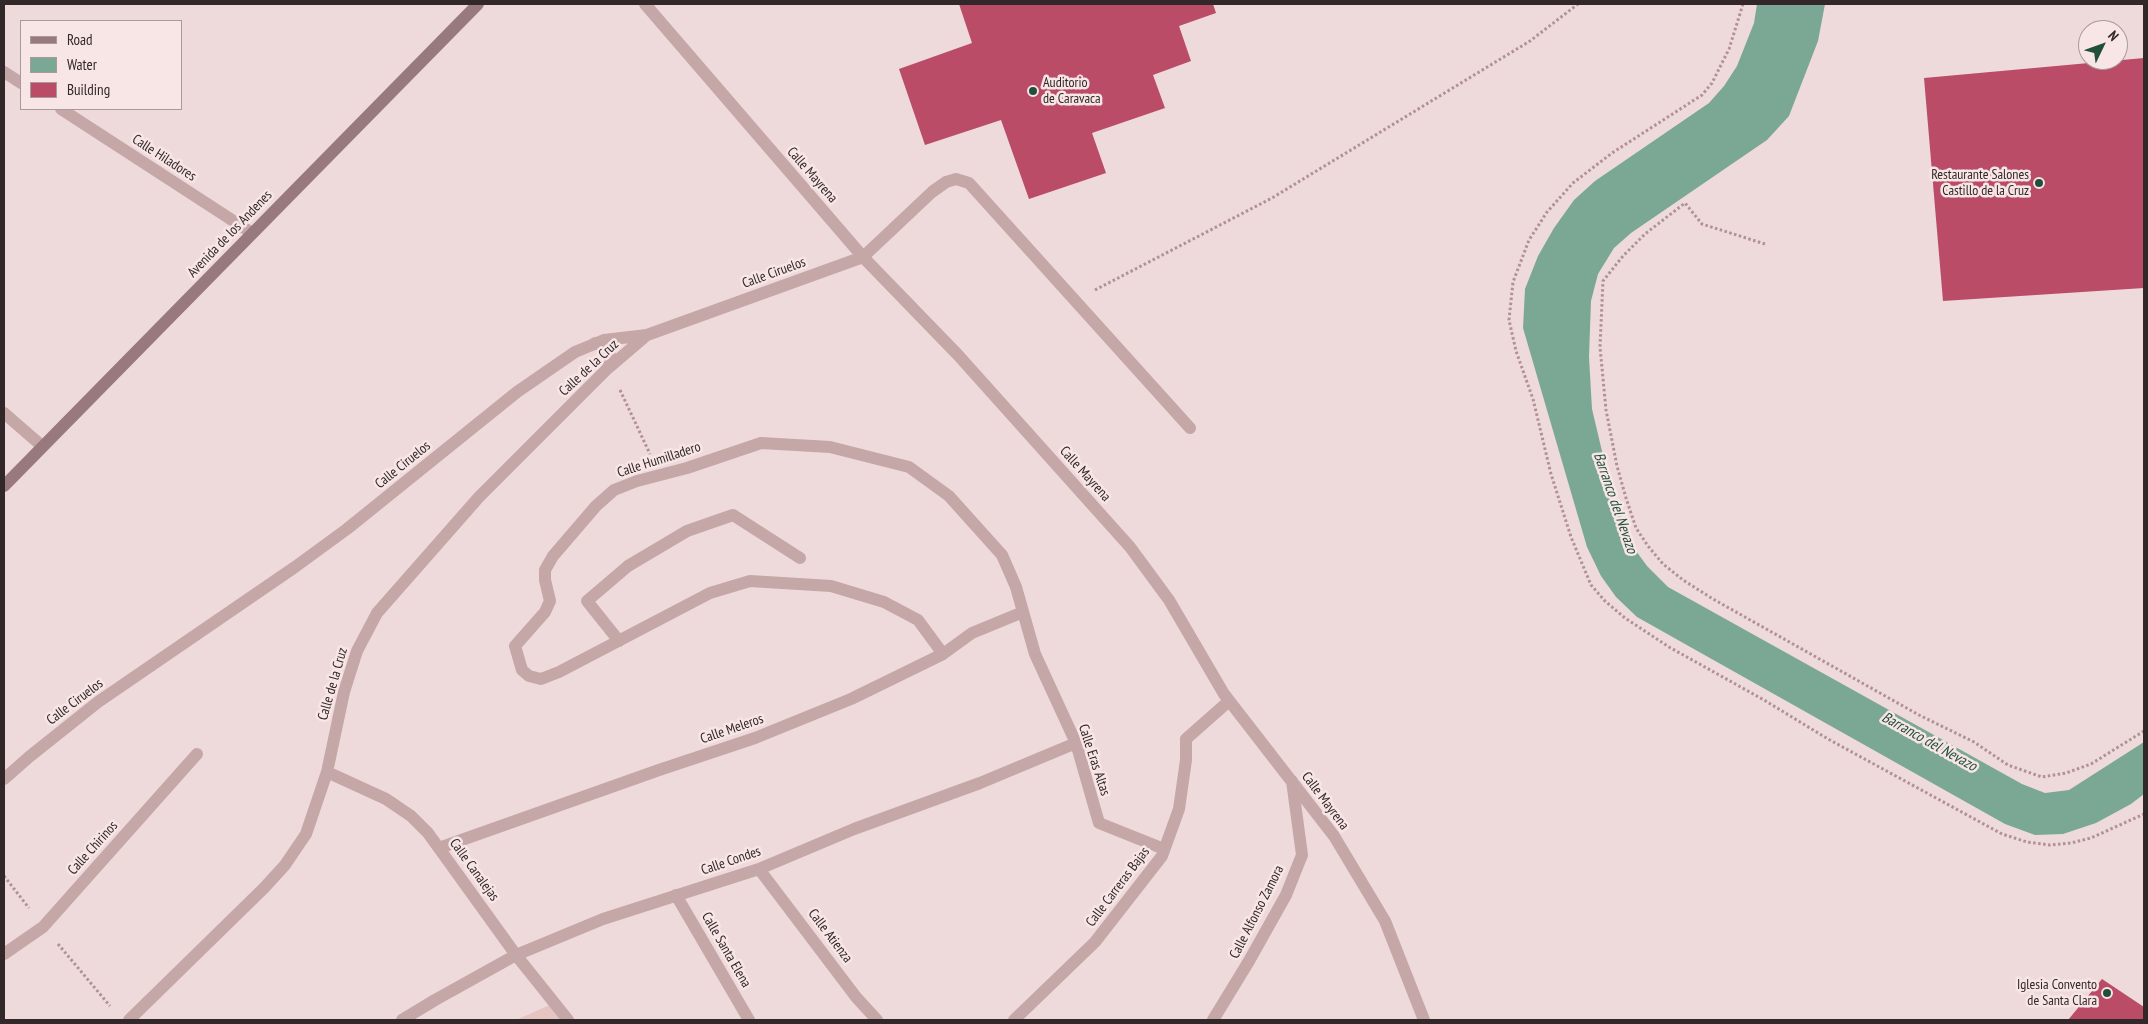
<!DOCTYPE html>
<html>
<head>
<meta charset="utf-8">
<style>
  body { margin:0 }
  #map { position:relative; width:2148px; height:1024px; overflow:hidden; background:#eedada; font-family:"PT Sans Narrow",sans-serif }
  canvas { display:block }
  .frame { position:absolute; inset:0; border:5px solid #322729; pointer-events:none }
  .legend { position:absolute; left:20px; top:20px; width:162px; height:90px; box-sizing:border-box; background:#f7e6e5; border:1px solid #a89a9a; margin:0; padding:6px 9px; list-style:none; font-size:15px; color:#322729 }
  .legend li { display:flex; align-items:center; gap:10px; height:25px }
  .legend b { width:25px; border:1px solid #a89a9a }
  .north { position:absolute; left:2078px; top:20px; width:50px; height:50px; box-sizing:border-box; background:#f7e6e5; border:1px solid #a89a9a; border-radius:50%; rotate:48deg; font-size:14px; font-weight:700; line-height:20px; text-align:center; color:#322729 }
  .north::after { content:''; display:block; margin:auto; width:18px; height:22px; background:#214f3c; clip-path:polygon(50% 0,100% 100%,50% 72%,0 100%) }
</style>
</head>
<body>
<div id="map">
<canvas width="2148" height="1024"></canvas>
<div class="frame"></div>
<ul class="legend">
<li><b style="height:6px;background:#98797d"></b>Road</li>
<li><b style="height:14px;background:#7ba894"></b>Water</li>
<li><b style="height:14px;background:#ba4c67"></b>Building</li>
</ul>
<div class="north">N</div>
</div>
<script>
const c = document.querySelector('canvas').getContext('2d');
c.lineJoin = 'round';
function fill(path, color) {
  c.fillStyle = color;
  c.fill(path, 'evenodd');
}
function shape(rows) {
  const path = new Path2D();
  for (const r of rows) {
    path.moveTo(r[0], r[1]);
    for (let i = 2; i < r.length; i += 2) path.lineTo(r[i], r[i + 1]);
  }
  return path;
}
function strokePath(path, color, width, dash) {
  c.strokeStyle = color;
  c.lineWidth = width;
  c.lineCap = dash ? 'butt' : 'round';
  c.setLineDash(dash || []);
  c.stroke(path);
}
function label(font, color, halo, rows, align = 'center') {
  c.font = font + ' "PT Sans Narrow",sans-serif';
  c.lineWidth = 5;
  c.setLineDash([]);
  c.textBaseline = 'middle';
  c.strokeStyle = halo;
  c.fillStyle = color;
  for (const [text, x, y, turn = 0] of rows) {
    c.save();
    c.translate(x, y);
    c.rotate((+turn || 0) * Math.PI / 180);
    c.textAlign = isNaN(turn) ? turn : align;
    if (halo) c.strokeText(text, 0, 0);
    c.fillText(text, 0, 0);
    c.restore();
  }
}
fill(shape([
  [554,1003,568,1020,516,1020]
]), '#e5c4c2');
fill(shape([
  [1757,4,1825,4,1818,41,1789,116,1767,140,1631,233,1614,248,1598,274,1591,301,1589,357,1592,409,1610,485,1631,544,1647,566,1668,587,2022,784,2045,793,2069,790,2144,742,2144,794,2131,804,2096,823,2063,834,2035,835,2005,824,1637,617,1616,597,1601,576,1587,547,1523,328,1525,289,1538,256,1554,228,1574,200,1595,181,1709,103,1724,86,1737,66,1754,23]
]), '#7ba894');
fill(shape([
  [959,4,1213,4,1216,13,1179,26,1191,61,1153,75,1165,108,1092,133,1106,173,1029,199,1001,120,925,145,899,69,972,43],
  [2144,58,2144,288,1943,301,1924,78],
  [2102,979,2144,1007,2144,1020,2068,1020]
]), '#ba4c67');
strokePath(shape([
  [1743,4,1729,49,1712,83,1702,95,1612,153,1573,183,1547,212,1529,240,1513,282,1509,320,1516,351,1533,399,1551,474,1571,537,1591,585,1605,601,1625,618,1669,647,1764,700,1828,739,2002,834,2027,842,2050,845,2071,843,2091,838,2144,814],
  [1765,244,1702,224,1685,203,1645,234,1623,256,1603,281,1600,347,1606,410,1617,466,1626,498,1636,528,1648,546,1663,564,1683,580,1713,599,1919,715,1974,742,2008,765,2042,777,2066,773,2091,764,2144,731],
  [1095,290,1272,198,1530,41,1578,4],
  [620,390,650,454],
  [4,876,29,908],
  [58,944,110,1006]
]), '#b19193', 3, [2.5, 2.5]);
strokePath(shape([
  [645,4,863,257,958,355,1130,547,1169,600,1224,694,1334,836,1385,921,1424,1020],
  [4,72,21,83],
  [61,109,252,233],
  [595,343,607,348,610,355,611,362,606,370],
  [4,413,42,446],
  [619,641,587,601,628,566,687,531,733,515,800,558],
  [943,654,918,620,884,602,831,586,750,581,710,593,559,672,541,679,529,676,522,670,515,646,545,612,550,601,545,580,545,570,553,556,596,506,614,490,637,481,687,468,761,443,830,447,909,467,949,496,1002,555,1016,587,1035,654,1076,743,1099,823,1164,849],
  [327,772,386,799,411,816,428,833,516,955,568,1020],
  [4,779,29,757,98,702,295,567,347,529,517,392,575,352,604,340,647,335,863,257,932,192,946,182,956,179,969,183,1190,428],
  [439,848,659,770,755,738,851,699,943,654,972,633,1023,612],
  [759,869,856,997,877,1020],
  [676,895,749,1020],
  [4,954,43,927,197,754],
  [129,1020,264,888,285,865,306,834,327,772,344,692,357,651,377,613,479,497,606,370,647,335],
  [402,1020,435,1000,516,955,603,919,759,869,854,829,980,783,1076,743],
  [1014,1020,1095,942,1162,856,1179,809,1186,760,1186,739,1229,701],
  [1213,1020,1249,961,1286,895,1302,855,1292,781]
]), '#c5a7a8', 12);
strokePath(shape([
  [4,486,478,4]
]), '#98797d', 12);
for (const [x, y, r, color] of [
  [1033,91,5,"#214f3c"],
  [2039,183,5,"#214f3c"],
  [2107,993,5,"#214f3c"]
]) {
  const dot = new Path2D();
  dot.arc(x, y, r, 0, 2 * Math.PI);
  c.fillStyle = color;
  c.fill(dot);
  strokePath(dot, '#f7e6e5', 2);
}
label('14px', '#322729', '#f7e6e5', [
  ["Auditorio",1043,83,"left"],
  ["de Caravaca",1043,99,"left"],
  ["Restaurante Salones",2029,175],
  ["Castillo de la Cruz",2029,191],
  ["Iglesia Convento",2097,985],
  ["de Santa Clara",2097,1001]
], 'right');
label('14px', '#322729', '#f7e6e5', [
  ["Calle Hiladores",164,158,33],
  ["Calle Mayrena",812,175,49],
  ["Avenida de los Andenes",230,234,-46],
  ["Calle Ciruelos",774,273,-20],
  ["Calle de la Cruz",589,368,-43],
  ["Calle Humilladero",659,460,-18],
  ["Calle Ciruelos",403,465,-39],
  ["Calle Mayrena",1085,474,48],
  ["Calle de la Cruz",333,684,-74],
  ["Calle Ciruelos",75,702,-37],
  ["Calle Meleros",732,729,-19],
  ["Calle Eras Altas",1094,760,72],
  ["Calle Mayrena",1325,801,53],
  ["Calle Chirinos",93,848,-48],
  ["Calle Condes",731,861,-19],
  ["Calle Canalejas",474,870,54],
  ["Calle Carreras Bajas",1118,887,-53],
  ["Calle Alfonso Zamora",1257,912,-63],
  ["Calle Atienza",830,936,53],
  ["Calle Santa Elena",726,950,60]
]);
label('italic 15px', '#214f3c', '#f7e6e5', [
  ["Barranco del Nevazo",1615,503,71],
  ["Barranco del Nevazo",1929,742,29]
]);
</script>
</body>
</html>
